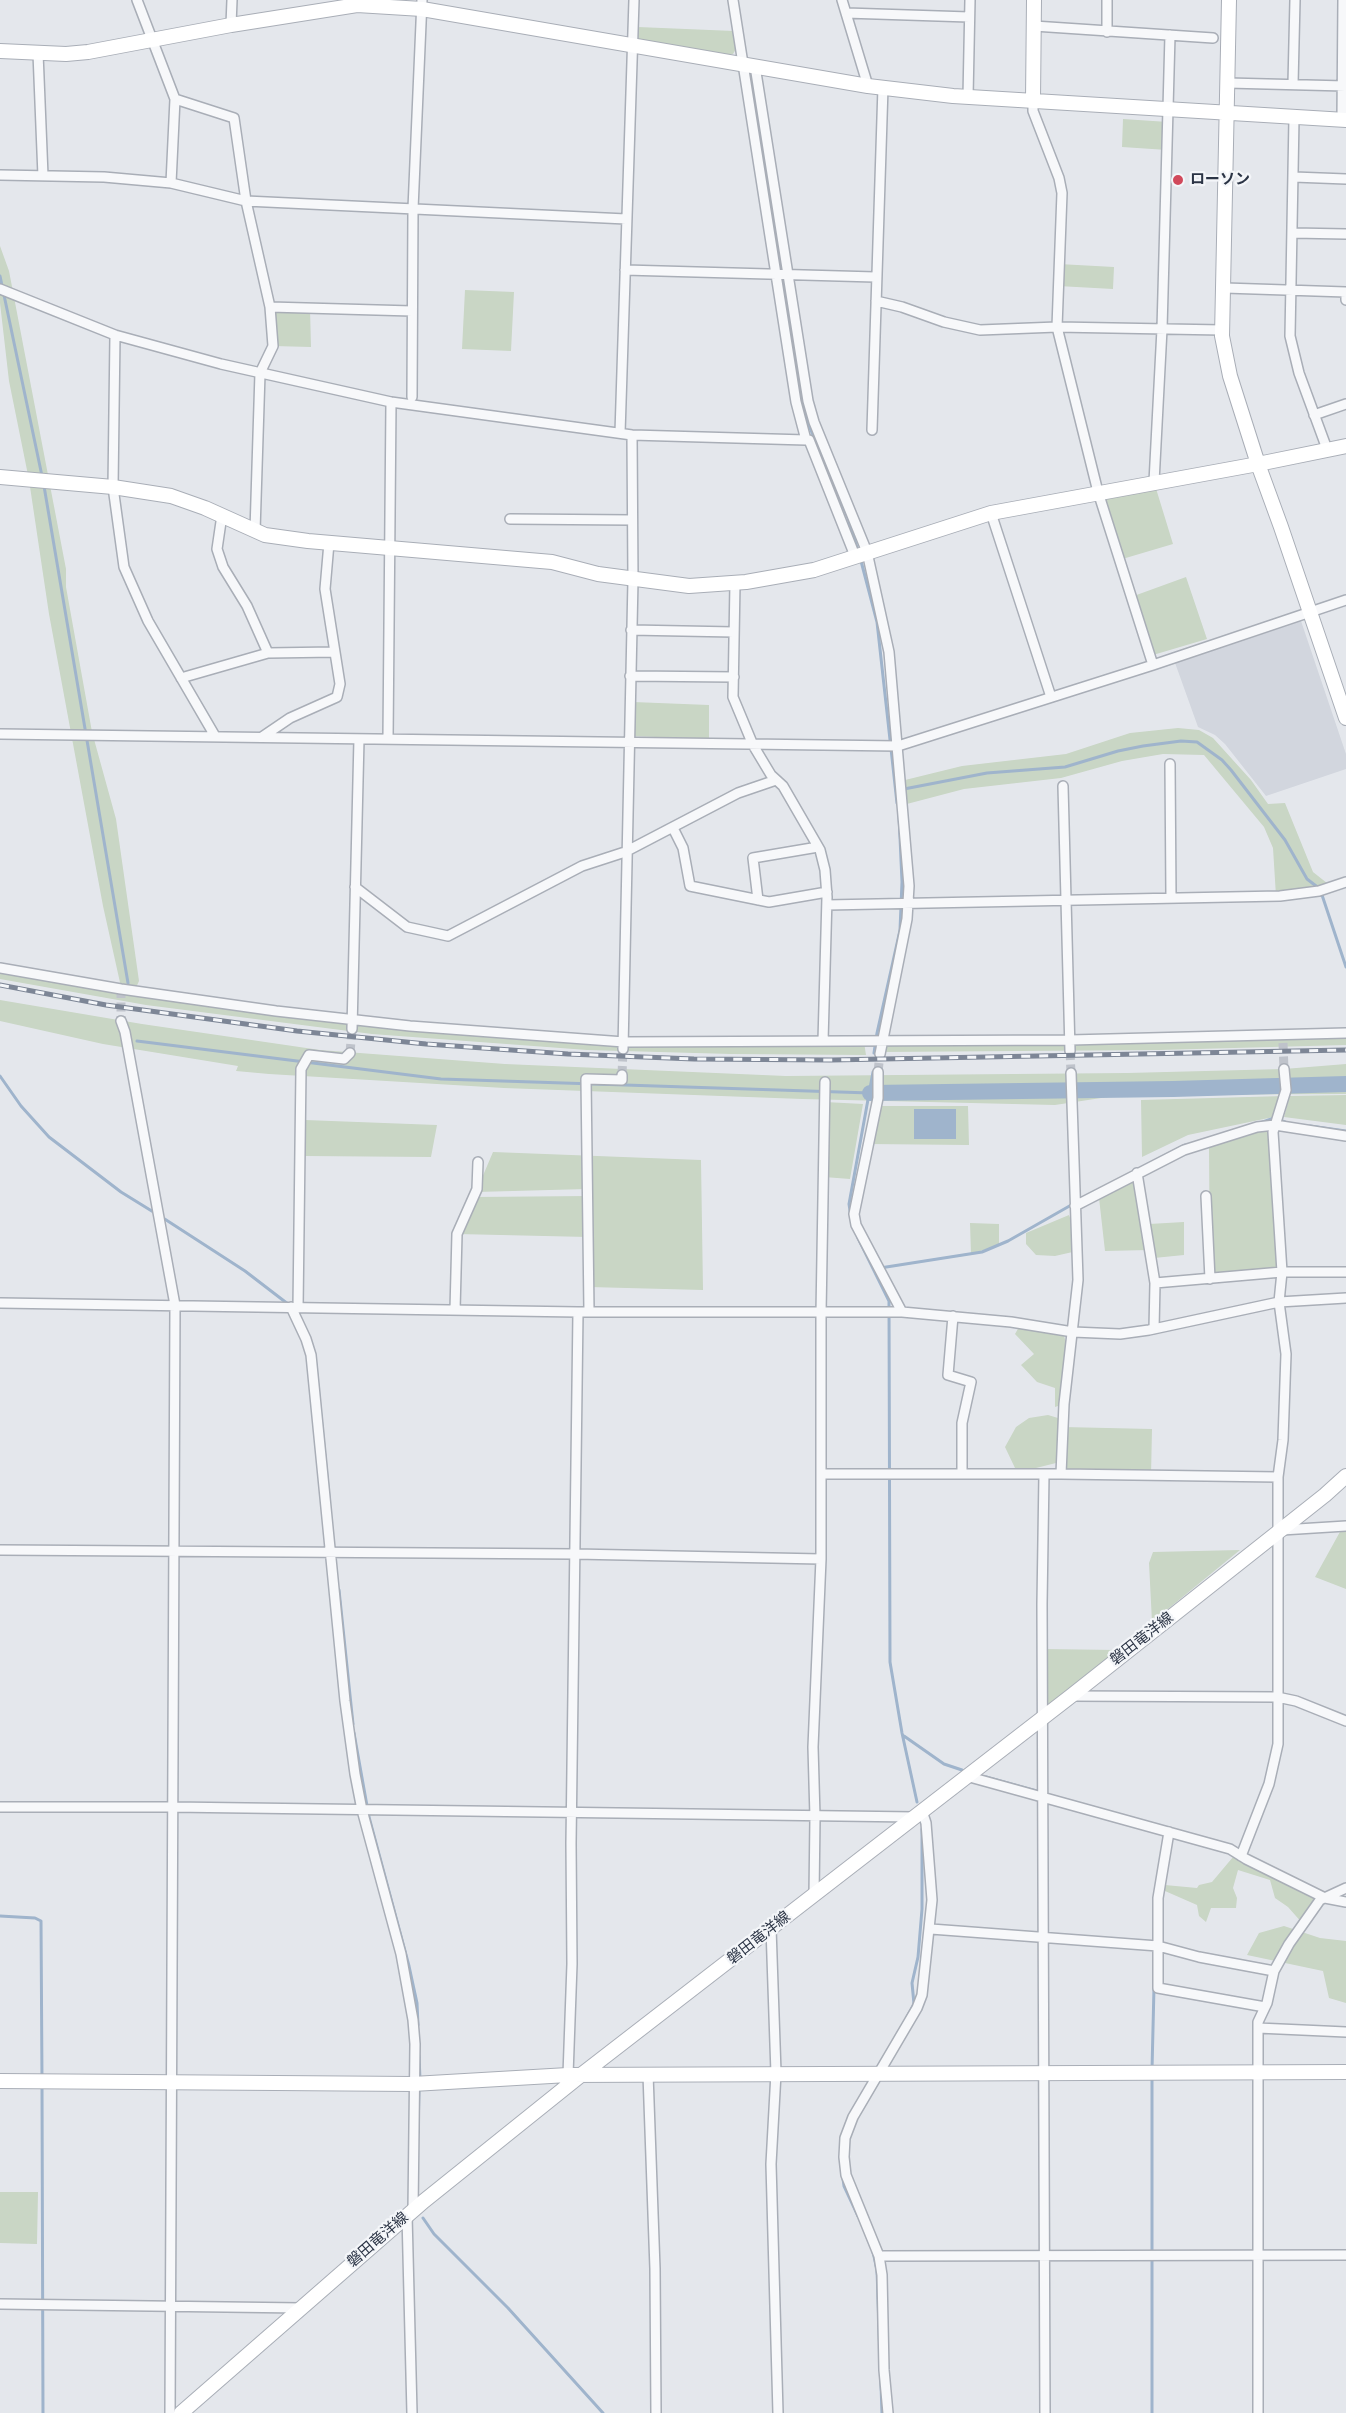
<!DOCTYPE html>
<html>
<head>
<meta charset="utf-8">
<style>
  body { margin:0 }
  canvas { display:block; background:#e4e7ec }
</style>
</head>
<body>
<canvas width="1346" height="2413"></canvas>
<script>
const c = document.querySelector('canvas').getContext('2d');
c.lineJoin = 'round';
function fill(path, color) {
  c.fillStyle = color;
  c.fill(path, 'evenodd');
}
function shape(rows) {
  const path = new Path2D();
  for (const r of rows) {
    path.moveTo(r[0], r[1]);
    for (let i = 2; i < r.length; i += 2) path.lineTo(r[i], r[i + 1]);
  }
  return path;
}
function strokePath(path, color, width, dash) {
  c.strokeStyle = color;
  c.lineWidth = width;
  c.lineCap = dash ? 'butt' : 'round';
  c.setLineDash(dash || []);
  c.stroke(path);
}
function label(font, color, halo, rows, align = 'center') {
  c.font = font + ' Manrope,"Noto Sans JP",sans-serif';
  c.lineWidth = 4.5;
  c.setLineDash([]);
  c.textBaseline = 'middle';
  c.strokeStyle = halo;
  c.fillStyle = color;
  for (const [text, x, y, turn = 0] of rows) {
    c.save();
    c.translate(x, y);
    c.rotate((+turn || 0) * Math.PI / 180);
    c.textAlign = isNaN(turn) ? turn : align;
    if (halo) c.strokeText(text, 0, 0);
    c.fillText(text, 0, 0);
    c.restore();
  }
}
fill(shape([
  [1300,618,1346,754,1346,769,1266,796,1225,744,1215,735,1198,727,1174,660]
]), '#d2d6de');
fill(shape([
  [638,27,734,31,736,49,733,54,723,54,639,39,632,35],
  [1123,119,1168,122,1167,150,1122,147],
  [0,246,9,271,66,569,66,587,92,732,116,819,139,981,135,990,276,1011,622,1042,864,1042,866,1055,731,1054,587,1050,372,1034,146,1005,0,979,0,969,121,987,103,906,49,614,29,480,9,381,0,303],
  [1059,264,1114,267,1113,289,1058,286],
  [465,290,514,292,511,351,462,349],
  [270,307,310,308,311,347,273,346],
  [1154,482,1173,544,1119,560,1098,492],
  [1186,577,1207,639,1153,655,1131,597],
  [633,702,709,705,709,739,629,736],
  [1178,728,1199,730,1213,738,1251,780,1268,804,1285,803,1313,872,1332,887,1276,896,1273,848,1264,827,1204,755,1163,754,1122,761,1061,778,964,789,903,805,906,800,901,781,962,766,1066,754,1130,733],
  [0,1000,142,1024,320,1050,505,1064,786,1076,1127,1073,1284,1069,1346,1064,1346,1094,1121,1095,1055,1105,802,1099,504,1088,269,1074,236,1071,238,1066,103,1044,0,1021],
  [1346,1036,1346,1045,1159,1050,880,1052,883,1042],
  [1346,1095,1346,1125,1284,1117,1290,1096],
  [1284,1096,1278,1116,1188,1135,1142,1157,1141,1100],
  [825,1102,863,1104,850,1179,824,1177],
  [877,1106,968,1106,969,1145,868,1144],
  [305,1120,437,1125,431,1157,304,1156],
  [1271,1126,1281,1268,1210,1275,1209,1148,1257,1127],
  [493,1152,701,1160,703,1290,589,1287,588,1237,457,1234,474,1197,588,1196,587,1189,476,1192],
  [1138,1177,1149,1250,1105,1251,1099,1198],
  [1069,1215,1077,1238,1077,1251,1055,1256,1036,1255,1026,1244,1026,1233],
  [1184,1222,1184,1255,1154,1258,1149,1224],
  [970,1223,999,1224,999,1245,971,1254],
  [1019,1327,1064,1336,1070,1355,1064,1404,1055,1407,1055,1388,1037,1382,1021,1365,1034,1354,1015,1334],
  [1048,1415,1058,1418,1058,1433,1063,1427,1152,1429,1151,1476,1061,1474,1062,1457,1056,1463,1032,1469,1015,1468,1005,1447,1016,1427,1029,1418],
  [1341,1530,1346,1532,1346,1589,1315,1577],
  [1240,1550,1152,1622,1149,1563,1153,1552],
  [1042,1649,1118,1650,1047,1707],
  [1233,1857,1244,1858,1321,1896,1309,1907,1303,1924,1288,1907,1275,1898,1270,1880,1238,1870,1233,1888,1237,1898,1236,1908,1211,1908,1206,1922,1199,1916,1197,1905,1165,1891,1165,1885,1197,1888,1199,1885,1212,1882],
  [1284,1926,1320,1938,1346,1941,1346,2003,1329,1998,1323,1971,1247,1955,1259,1933],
  [0,2192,38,2192,37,2244,0,2243]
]), '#c9d6c5');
fill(shape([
  [914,1109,956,1109,956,1139,914,1139]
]), '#9fb4cc');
strokePath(shape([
  [0,276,42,476],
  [788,324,800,392,810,428,848,518,858,551],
  [44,486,128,983],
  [861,561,877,622,897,803],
  [904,789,987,773,1065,767,1118,751,1143,746,1181,741,1197,742,1222,760,1231,770,1285,840,1307,879,1320,889,1346,967],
  [137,1041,441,1079,870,1093],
  [874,1053,877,1033,900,930,902,882,899,815],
  [0,1076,21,1106,49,1137,121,1192,155,1213],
  [1260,1123,1274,1118,1285,1122],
  [1310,1126,1346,1131],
  [1148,1164,1185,1145],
  [160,1216,245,1271,288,1304],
  [852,1224,849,1204,873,1072],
  [858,1238,889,1301,890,1662,902,1733,917,1802],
  [880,1268,982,1252,1008,1241,1073,1204],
  [315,1357,329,1497],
  [339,1590,353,1724],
  [354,1733,369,1817,409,1966,417,2003,418,2025],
  [904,1736,944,1764,962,1770],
  [986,1777,1040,1792],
  [0,1916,35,1918,41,1921,42,2079],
  [907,2017,914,2004,912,1983,918,1957,922,1909,922,1829],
  [419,2056,420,2079],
  [1152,2070,1154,1987],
  [42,2085,43,2413],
  [418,2133,419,2089],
  [840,2157,844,2186,858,2216],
  [423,2218,434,2234,508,2308,603,2413],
  [873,2252,877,2270,882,2413],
  [1152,2413,1152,2077]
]), '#9fb4cc', 3);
strokePath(shape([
  [870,1093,1173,1089,1346,1084]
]), '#9fb4cc', 16);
strokePath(shape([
  [121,989,121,1021],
  [1283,1043,1284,1069],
  [1070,1051,1071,1073],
  [350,1053,352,1029],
  [878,1072,880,1054],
  [622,1075,623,1049]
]), '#bfc3cb', 9, [9, 4.5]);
const street = shape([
  [137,0,175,99,171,183],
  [733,0,796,402,806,440,809,440,855,556],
  [842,0,868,86],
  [846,13,969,17],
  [231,25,232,0],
  [1034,26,1213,38],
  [1107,32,1107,0],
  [38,53,43,176],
  [755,66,808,401,814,422,867,552,889,652,909,886,907,919,880,1054],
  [1228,83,1345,86],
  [1293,84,1295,0],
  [968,97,970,0],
  [175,99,234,118,246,201,270,307,273,346,260,373,255,531],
  [1033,100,1033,111,1059,178,1062,193,1057,327,1098,492,1153,665],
  [1294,118,1290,336,1299,373,1327,449],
  [1342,119,1343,0],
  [0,175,104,177,171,183,246,201,626,219],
  [1294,177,1346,179],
  [1293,233,1346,234],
  [625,270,875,277],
  [1225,288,1346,292,1346,300],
  [0,289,115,335,221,364,391,402,632,435,806,440],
  [876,301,902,307,944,322,980,330,1057,327,1222,330],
  [270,307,412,311],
  [115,335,113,487,124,567,148,621,215,736],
  [412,397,413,209,422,0],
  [1314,415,1346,404],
  [872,430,883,87],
  [620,433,634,0],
  [1154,482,1162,329,1170,35],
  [991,513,1051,697],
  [222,515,217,549,223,567,247,606,268,653],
  [510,519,632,520],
  [735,583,733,697,753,745,771,775,783,786,820,850,825,870,827,897,823,1041],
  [631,630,734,632],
  [630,676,734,677],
  [181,678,268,653,335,652],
  [0,734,898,746,1153,665,1346,600],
  [262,737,290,718,337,697,340,684,325,589,329,543],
  [388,739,391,402],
  [1170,764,1171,898],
  [1063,786,1070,1051],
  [673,828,683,848,690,886,769,902,827,892],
  [355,887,407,927,448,936,582,866,625,852,738,793,776,780],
  [758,900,753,858,818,847],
  [827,905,1280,896,1319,891,1346,882],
  [0,968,121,989,276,1011,410,1026,624,1042,1070,1040,1346,1033],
  [121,1021,125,1032,175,1305,170,2413],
  [352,1029,359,739],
  [623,1049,633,580,632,435],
  [878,1072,878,1098,854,1214,856,1225,902,1312],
  [1137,1173,1155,1283,1154,1329],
  [1206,1196,1210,1279],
  [1075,1206,1184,1150,1257,1127,1275,1125,1346,1136],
  [1155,1283,1282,1272,1346,1272],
  [0,1303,578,1312,902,1312,1011,1322,1073,1332,1120,1334,1149,1330,1279,1302,1346,1298],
  [291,1307,306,1339,311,1355,345,1701,355,1774,362,1810,401,1954,413,2020,415,2044,413,2210],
  [298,1308,301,1069,309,1055,344,1059,350,1053],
  [455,1310,457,1234,477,1189,478,1162],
  [589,1311,586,1079,622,1080,622,1075],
  [953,1316,948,1375,971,1382,962,1423,962,1474],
  [821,1474,1061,1474,1278,1477],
  [1044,1474,1042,1604,1045,2413],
  [1061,1474,1064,1404,1078,1280,1071,1073],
  [1282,1530,1346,1526],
  [0,1550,575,1554,821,1559],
  [1071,1696,1277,1697,1296,1701,1346,1721],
  [966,1776,1230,1849,1246,1859,1325,1898,1346,1902],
  [0,1807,172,1807,914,1817],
  [1169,1832,1158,1898,1158,1988,1265,2007],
  [1241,1856,1269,1784,1278,1744,1278,1477,1283,1440,1286,1354,1279,1302,1282,1272,1273,1132,1286,1090,1284,1069],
  [814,1896,815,1817,813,1747,821,1559,821,1313,825,1082],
  [771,1928,776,2073,771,2164,778,2413],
  [931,1929,1158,1946,1199,1957,1274,1971],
  [1258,2028,1346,2032],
  [648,2074,655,2269,656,2413],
  [568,2075,572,1964,571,1843,578,1312],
  [407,2215,412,2413],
  [879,2256,1346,2255],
  [0,2304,301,2308],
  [888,2413,884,2370,882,2275,879,2256,846,2175,844,2157,845,2138,853,2117,917,2008,922,1995,932,1900,926,1823,922,1811],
  [1258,2413,1258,2022,1267,2003,1274,1971,1289,1944,1320,1900,1346,1888]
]);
const secondary = shape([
  [1229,0,1222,336,1230,376,1258,464,1281,527,1346,718],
  [0,51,66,54,88,52,231,25,357,5,422,9,868,86,953,96,1346,120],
  [1033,100,1034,0],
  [0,477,113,487,171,496,205,508,265,535,308,541,552,562,598,574,689,586,746,582,814,570,991,513,1258,464,1346,446],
  [0,2081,413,2084,568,2075,1346,2072],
  [181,2413,424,2201,581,2075,1071,1696,1325,1495,1346,1476]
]);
strokePath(street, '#a9aeb7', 12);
strokePath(secondary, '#a9aeb7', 16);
strokePath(street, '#f7f8fa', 9);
strokePath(secondary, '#fff', 14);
const rail = shape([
  [0,985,106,1005,297,1031,426,1044,568,1054,694,1059,831,1060,1346,1050]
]);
strokePath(rail, '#7d8696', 5);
strokePath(rail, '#f4f6f9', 3, [9]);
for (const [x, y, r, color] of [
  [1178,180,6,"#d1495b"]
]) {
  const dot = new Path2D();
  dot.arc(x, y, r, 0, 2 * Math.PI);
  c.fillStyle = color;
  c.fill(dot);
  strokePath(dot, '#f4f6f9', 2);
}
label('bold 15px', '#2b3445', '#f4f6f9', [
  ["ローソン",1190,180]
], 'left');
label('15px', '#2b3445', '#f4f6f9', [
  ["磐田竜洋線",1142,1639,-38],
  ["磐田竜洋線",759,1938,-38],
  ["磐田竜洋線",378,2240,-41]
]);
</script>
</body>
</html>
